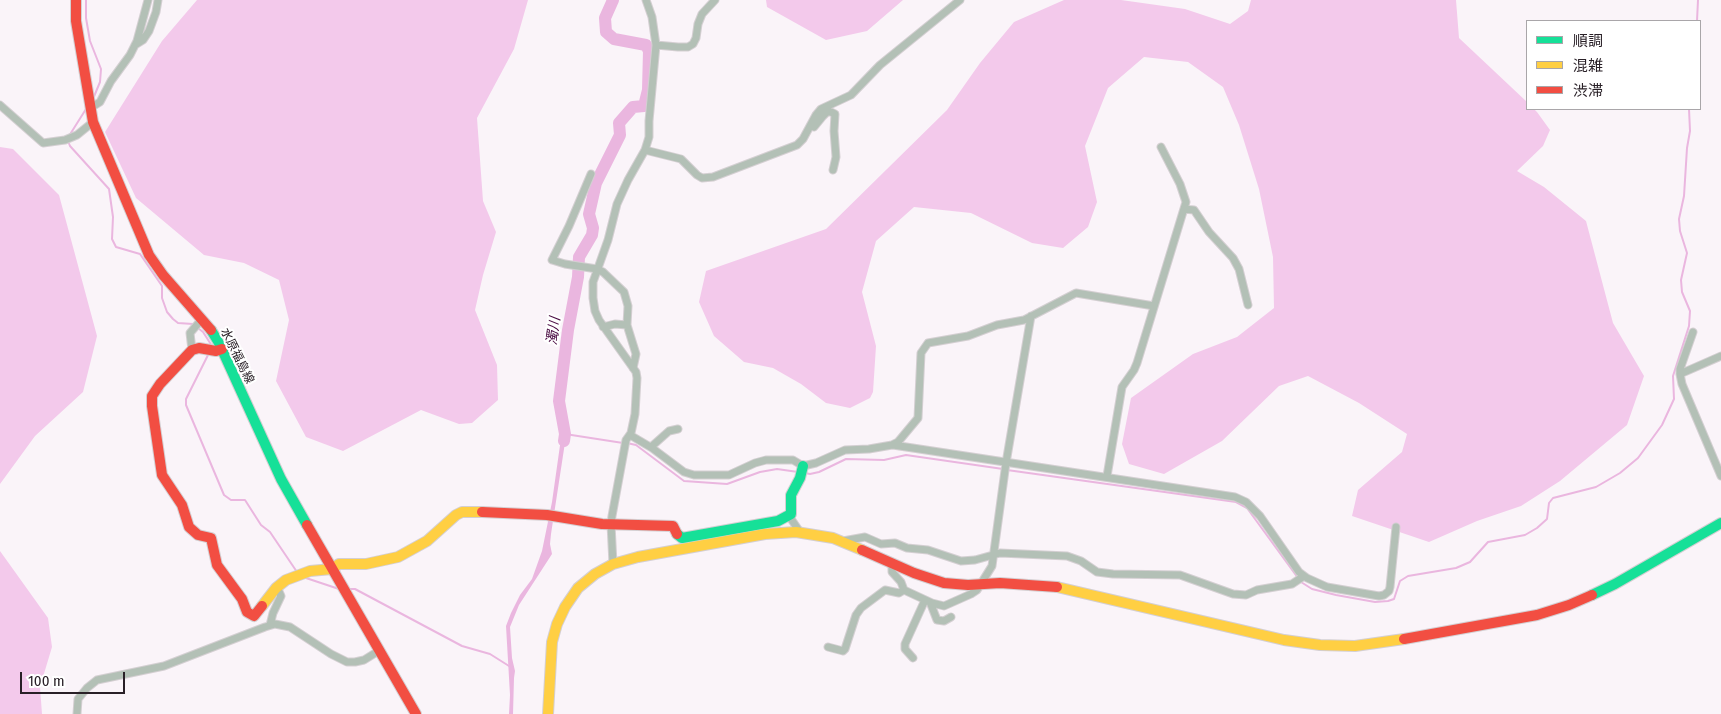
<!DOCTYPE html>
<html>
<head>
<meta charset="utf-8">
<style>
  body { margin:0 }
  #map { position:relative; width:1721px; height:714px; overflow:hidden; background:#faf4f9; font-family:"Fira Sans Condensed","Noto Sans JP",sans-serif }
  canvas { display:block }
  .legend { position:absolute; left:1526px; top:20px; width:175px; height:90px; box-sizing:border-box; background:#fff; border:1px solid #a9a6a9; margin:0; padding:6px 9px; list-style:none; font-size:15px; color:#292027 }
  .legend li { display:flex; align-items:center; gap:10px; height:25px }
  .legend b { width:25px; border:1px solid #a9a6a9 }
  .scale { position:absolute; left:20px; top:672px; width:105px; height:22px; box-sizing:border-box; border:2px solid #292027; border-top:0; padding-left:6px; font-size:15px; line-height:18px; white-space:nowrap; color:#292027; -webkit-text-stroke:4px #fff; paint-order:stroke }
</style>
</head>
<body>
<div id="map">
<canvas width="1721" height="714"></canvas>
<ul class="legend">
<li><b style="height:6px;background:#16e098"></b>順調</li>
<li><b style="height:6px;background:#ffcf43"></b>混雑</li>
<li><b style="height:6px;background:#f24e42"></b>渋滞</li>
</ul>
<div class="scale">100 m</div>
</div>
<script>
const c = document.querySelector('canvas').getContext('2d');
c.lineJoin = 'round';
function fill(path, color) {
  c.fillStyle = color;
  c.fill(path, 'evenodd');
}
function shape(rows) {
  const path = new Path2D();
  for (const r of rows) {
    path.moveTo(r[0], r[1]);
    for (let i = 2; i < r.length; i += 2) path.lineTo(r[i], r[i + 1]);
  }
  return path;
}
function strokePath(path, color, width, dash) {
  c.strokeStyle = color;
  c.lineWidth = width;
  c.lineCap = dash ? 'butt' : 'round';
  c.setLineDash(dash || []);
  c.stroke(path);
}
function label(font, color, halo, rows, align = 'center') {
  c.font = font + ' "Fira Sans Condensed","Noto Sans JP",sans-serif';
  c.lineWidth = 4;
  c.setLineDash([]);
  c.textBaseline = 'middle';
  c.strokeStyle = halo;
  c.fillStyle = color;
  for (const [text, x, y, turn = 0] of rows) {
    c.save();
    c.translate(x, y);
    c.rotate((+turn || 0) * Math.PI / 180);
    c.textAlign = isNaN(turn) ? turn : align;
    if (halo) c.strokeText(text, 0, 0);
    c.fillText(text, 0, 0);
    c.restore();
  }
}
fill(shape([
  [197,0,528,0,514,49,477,118,483,201,496,232,483,275,475,310,497,365,498,400,472,423,459,424,421,410,343,451,306,437,276,381,289,320,279,280,244,263,204,255,136,198,105,132,162,41],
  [766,0,903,0,867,31,826,40,767,7],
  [1064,0,1121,0,1185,9,1230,24,1248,11,1251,0,1456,0,1459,38,1527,102,1527,109,1534,109,1537,112,1550,130,1543,146,1517,171,1544,187,1586,221,1613,323,1644,376,1627,425,1560,481,1521,506,1477,521,1429,542,1352,516,1358,490,1402,452,1407,434,1359,403,1308,376,1279,386,1222,441,1164,474,1129,464,1122,444,1131,398,1193,354,1237,337,1274,308,1273,257,1259,189,1239,125,1223,87,1188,62,1144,57,1108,88,1085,146,1097,202,1088,227,1063,248,1032,243,971,213,914,207,876,241,862,292,876,346,873,392,870,398,850,408,826,403,801,384,773,368,744,362,714,336,699,302,706,271,826,229,947,110,980,63,1014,22],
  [0,147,13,149,59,195,97,336,83,392,35,436,0,484],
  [0,551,48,618,52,647,40,687,42,714,0,714]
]), '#f3c9eb');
fill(shape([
  [563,424,566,436,551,534,550,544,552,554,519,605,510,627,512,658,515,671,514,678,513,714,509,714,510,695,506,626,511,613,520,595,532,579,542,551,552,502]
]), '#eab6df');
strokePath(shape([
  [86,0,86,18,90,41,101,69,100,82,93,99],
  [1697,21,1698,0],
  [69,136,86,109],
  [68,141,70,146,109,189,113,217,112,239,116,247,140,254,162,286,162,298,167,312,173,319,178,323,193,324,203,332,212,346],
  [209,353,186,399,186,405,224,495,231,500,245,500,261,525,270,532,297,572],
  [565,434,623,443],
  [627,443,636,445,684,481,727,484,760,472,777,469,798,472],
  [1007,470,1236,502,1247,508,1298,578],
  [805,473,810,474,819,472,846,459,884,460,906,455,1003,469],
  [303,577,339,589],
  [1301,582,1312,589,1336,595,1375,602,1388,601,1394,599,1400,581,1408,576,1456,568,1470,562,1488,542,1525,535,1537,528,1547,519,1549,503,1553,498,1596,487,1620,473,1638,458,1662,425,1674,399,1673,376,1689,326,1690,311,1682,292,1681,280,1687,253,1680,231,1679,219,1684,196,1687,148,1690,131,1689,109],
  [348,589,355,589,462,646,490,654,509,666]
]), '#eab6df', 2);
strokePath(shape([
  [564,441,565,434,559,401,568,330,578,277,579,257,592,235,593,228,589,214,596,183,620,135,619,123,633,107,644,106,648,90,649,51,646,45,614,39,606,32,605,18,613,0]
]), '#eab6df', 12);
const street = shape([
  [135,45,143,40,149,31,156,12,158,0],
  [656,45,678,47,688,47,693,44,696,38,698,24,702,14,715,0],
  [0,105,43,143,65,140,77,135,93,122],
  [92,107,100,102,111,81,130,55,137,41,148,0],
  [814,127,823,116,827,112,831,112,835,114,834,131,836,157,833,170],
  [645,150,681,159,697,175,702,178,713,177,797,145,803,139,816,115,821,109,851,95,880,65,960,0],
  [591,174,569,226,552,260,565,264,597,269,603,272,624,292,628,306,627,325,636,354,633,368],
  [1184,209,1194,210,1209,232,1233,258,1239,269,1248,305],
  [603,327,615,324,627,325],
  [1693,332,1680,369,1680,374,1682,384,1721,476],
  [192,350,190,333,202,319],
  [1680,374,1721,356],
  [630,435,652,448,684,472,694,475,729,475,755,463,766,460,793,460,803,466,816,463,845,450,869,449,892,445,898,442,918,418,921,353,928,343,968,336,997,325,1024,320,1076,293,1154,306],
  [893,445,1235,497,1246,502,1260,516,1299,572,1307,578,1327,587,1379,596,1384,595,1389,591,1390,587,1396,527],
  [651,447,669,431,678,429],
  [1107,476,1122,387,1134,370,1137,363,1186,202,1180,184,1161,147],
  [789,516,800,532],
  [843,541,865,537,881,544,895,543,907,548,928,550,961,561,975,560,1000,553,1067,556,1081,561,1097,572,1113,574,1180,575,1233,594,1246,595,1257,590,1292,584,1304,576],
  [613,564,611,524,612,516,626,440,631,433,635,414,637,378,636,372,599,320,595,311,593,298,593,282,608,240,617,204,628,180,645,150,649,137,649,121,656,45,652,17,646,0],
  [892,564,892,572,901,582,904,590,932,603,944,606,971,594,977,590,992,566,1006,463,1031,316],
  [930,602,937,620,944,621,951,617],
  [270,625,273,613,281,596,277,587],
  [828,647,843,651,845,649,856,615,861,608,885,590,899,593,904,590],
  [913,658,905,649,905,644,925,600],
  [77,714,78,699,87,688,97,680,164,666,265,627,275,624,290,627,331,654,347,662,355,662,364,660,380,650]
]);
const fast = shape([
  [211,330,219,343,281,479,307,525],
  [677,534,682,538,778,521,791,514,791,495,800,478,803,466],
  [1592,595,1615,584,1721,523]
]);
const slow = shape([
  [1057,587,1284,640,1320,645,1355,646,1404,639],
  [262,606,276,588,286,580,310,571,332,569,339,564,366,564,398,557,427,541,456,515,462,512,482,512],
  [548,714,552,642,557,624,565,607,578,588,595,574,613,564,638,557,765,534,796,532,833,538,862,550]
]);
const jam = shape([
  [76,0,76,21,93,122,149,255,163,275,211,330],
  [222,349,216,351,199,348,192,350,160,384,152,396,152,406,162,475,182,505,189,527,198,535,211,538,217,565,242,599,247,612,254,616,262,606],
  [482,512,547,515,602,524,673,526,677,534],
  [307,525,416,714],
  [862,550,914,573,944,583,968,585,1000,583,1057,587],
  [1404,639,1537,615,1569,605,1592,595]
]);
strokePath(street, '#d4cfd2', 9);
strokePath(fast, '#d4cfd2', 12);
strokePath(slow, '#d4cfd2', 12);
strokePath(jam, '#d4cfd2', 12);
strokePath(street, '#b3c0b6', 7);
strokePath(fast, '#16e098', 10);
strokePath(slow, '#ffcf43', 10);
strokePath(jam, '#f24e42', 10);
label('12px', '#292027', '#fff', [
  ["水原福島線",237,356,64]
]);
label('italic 14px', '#480840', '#fff', [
  ["濁川",554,331,-82]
]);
</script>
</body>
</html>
